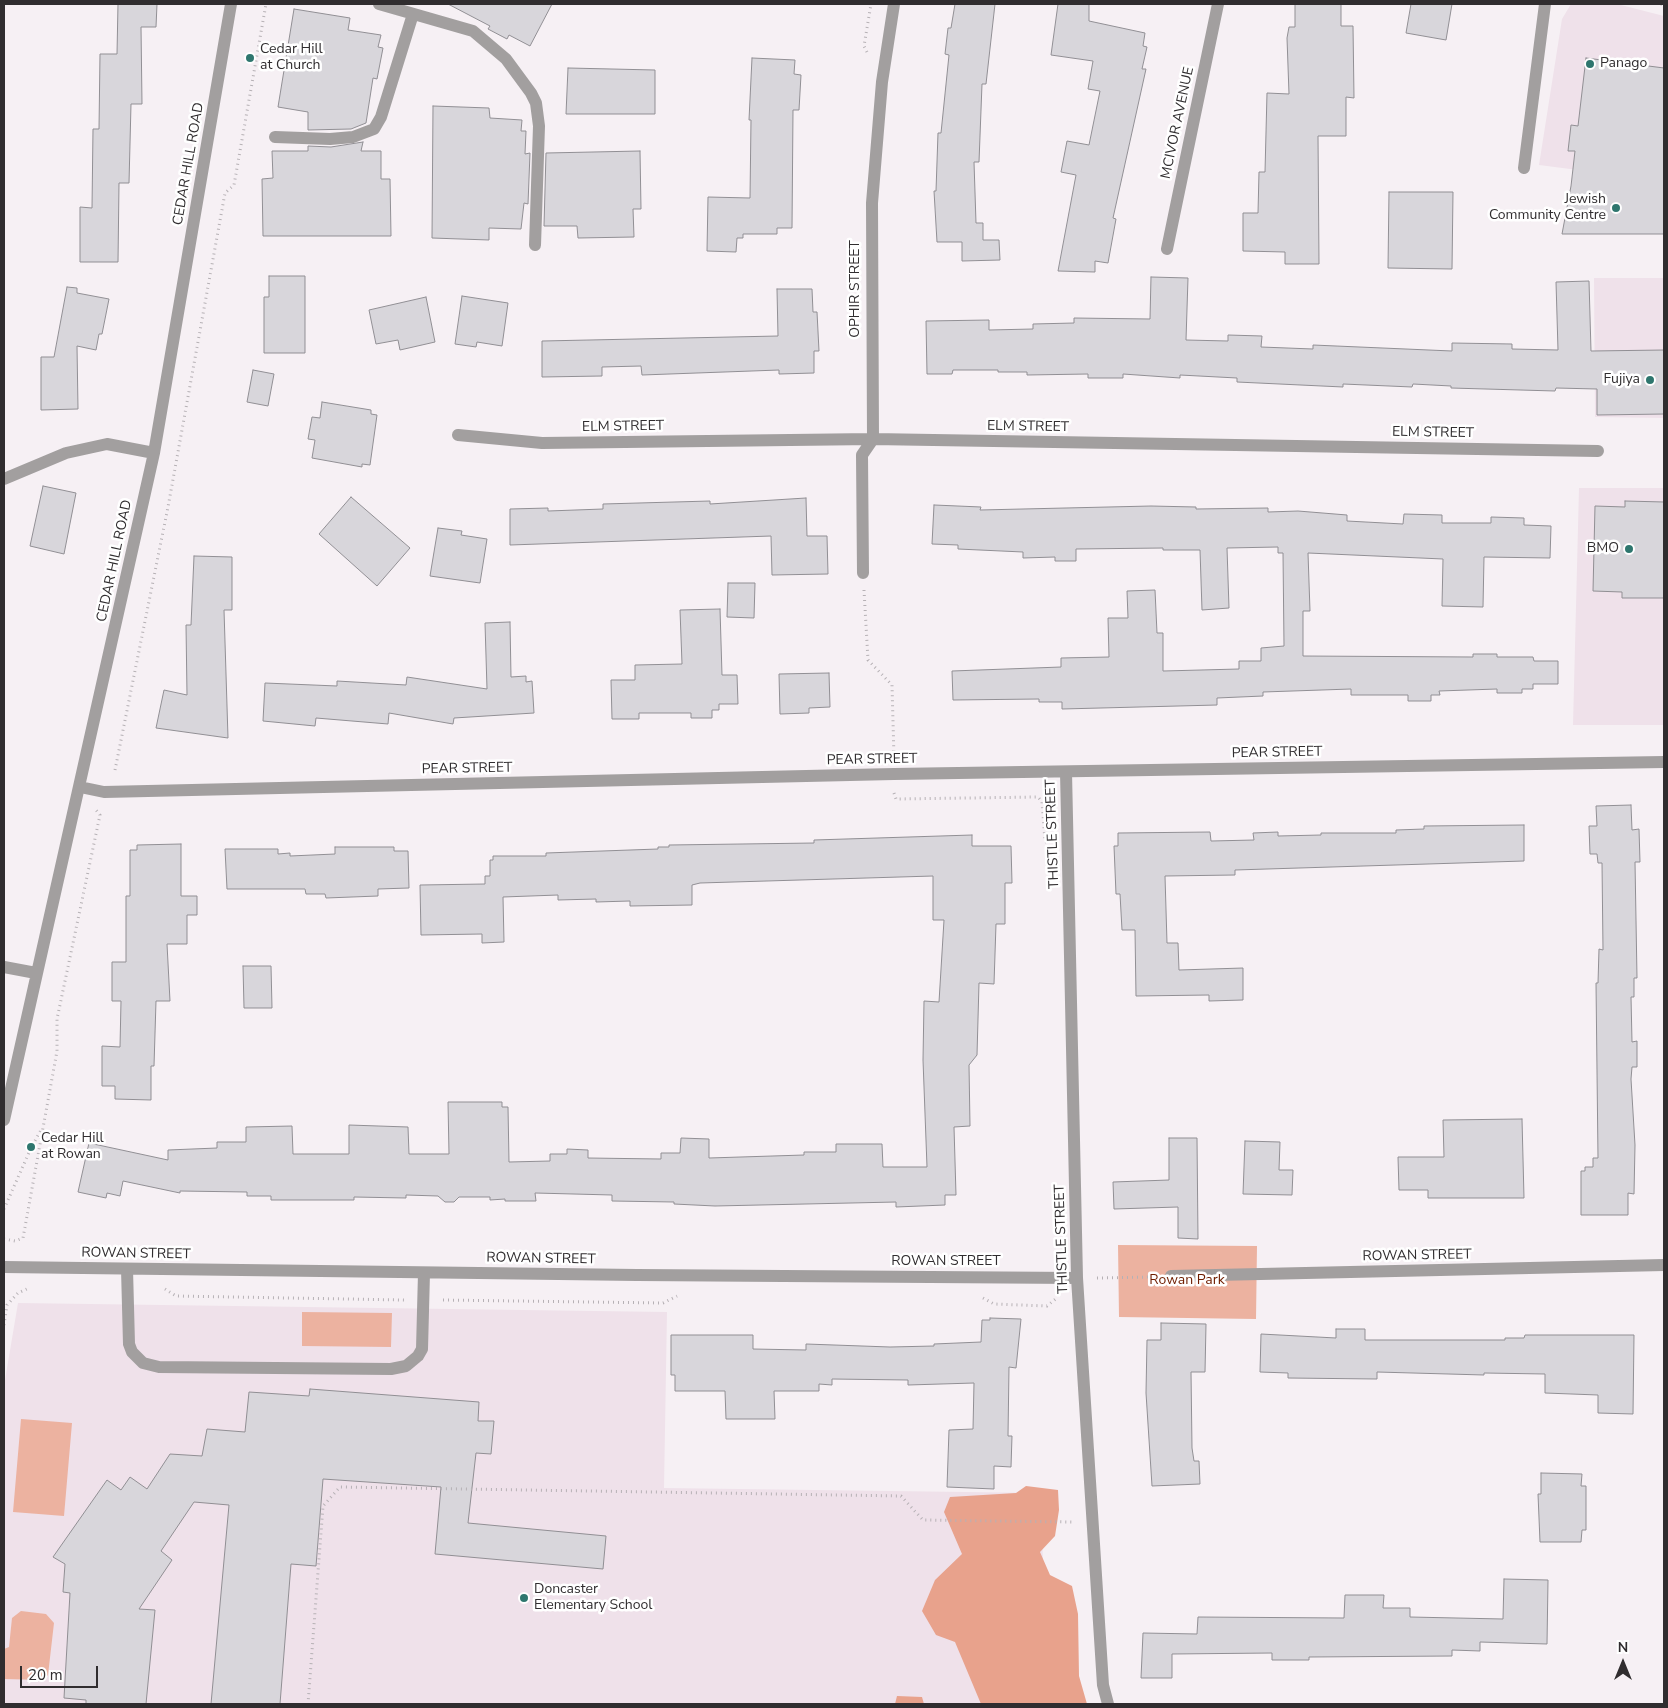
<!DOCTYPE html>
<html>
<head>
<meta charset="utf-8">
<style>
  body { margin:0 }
  #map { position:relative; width:1668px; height:1708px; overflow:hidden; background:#f6f0f4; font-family:"Nunito Sans",sans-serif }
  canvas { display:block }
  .frame { position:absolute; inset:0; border:5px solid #302d2f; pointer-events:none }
  .north { position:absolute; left:1598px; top:1638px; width:50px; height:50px; -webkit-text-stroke:4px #fff; paint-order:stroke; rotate:0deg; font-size:14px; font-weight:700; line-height:20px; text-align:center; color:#302d2f }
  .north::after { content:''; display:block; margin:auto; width:18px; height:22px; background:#302d2f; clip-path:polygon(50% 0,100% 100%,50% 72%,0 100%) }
  .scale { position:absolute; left:20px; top:1666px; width:78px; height:22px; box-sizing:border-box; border:2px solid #302d2f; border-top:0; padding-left:6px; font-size:15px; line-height:18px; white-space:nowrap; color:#302d2f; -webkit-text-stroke:4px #fff; paint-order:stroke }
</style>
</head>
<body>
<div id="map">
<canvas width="1668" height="1708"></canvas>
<div class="frame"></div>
<div class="north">N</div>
<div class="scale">20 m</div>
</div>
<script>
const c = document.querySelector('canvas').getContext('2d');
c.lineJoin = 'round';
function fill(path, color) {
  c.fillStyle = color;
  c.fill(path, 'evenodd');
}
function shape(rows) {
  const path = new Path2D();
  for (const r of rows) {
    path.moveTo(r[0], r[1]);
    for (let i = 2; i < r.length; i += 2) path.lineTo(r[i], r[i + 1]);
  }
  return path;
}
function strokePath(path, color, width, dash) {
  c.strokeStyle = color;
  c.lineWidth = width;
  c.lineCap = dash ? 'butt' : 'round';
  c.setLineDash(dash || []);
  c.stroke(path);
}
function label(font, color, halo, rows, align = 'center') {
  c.font = font + ' "Nunito Sans",sans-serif';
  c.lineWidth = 5;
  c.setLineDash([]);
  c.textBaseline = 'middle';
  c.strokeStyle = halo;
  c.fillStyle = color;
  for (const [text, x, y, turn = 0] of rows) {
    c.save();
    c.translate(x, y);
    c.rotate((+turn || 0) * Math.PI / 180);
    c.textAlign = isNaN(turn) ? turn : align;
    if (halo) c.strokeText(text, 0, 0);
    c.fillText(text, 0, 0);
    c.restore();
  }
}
fill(shape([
  [1571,4,1617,4,1664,16,1664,181,1539,165,1562,19],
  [1594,278,1664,278,1664,418,1595,417],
  [1579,488,1664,488,1664,725,1573,725],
  [18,1303,667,1312,664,1488,1041,1493,1047,1704,4,1704,4,1386]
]), '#efe1ea');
fill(shape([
  [1118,1245,1257,1246,1256,1319,1119,1317],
  [302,1312,392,1313,391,1347,302,1346],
  [21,1419,72,1423,64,1516,13,1512],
  [21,1611,46,1614,54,1623,48,1675,43,1680,4,1679,4,1649,9,1647,12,1618]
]), '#ecb2a0');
fill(shape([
  [1026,1486,1058,1490,1059,1510,1055,1536,1040,1552,1050,1575,1072,1586,1078,1614,1079,1676,1087,1704,981,1704,955,1642,936,1635,922,1611,935,1580,962,1554,944,1512,950,1497,1016,1493],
  [897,1696,922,1697,924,1704,895,1704]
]), '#e8a28c');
const building = shape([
  [118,4,157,4,156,27,141,27,142,104,131,104,129,183,119,183,118,262,80,262,80,207,92,208,93,129,99,129,100,54,117,54,118,4],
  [448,4,552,4,530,46,509,35,507,39,488,29,490,26,448,4],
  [955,4,995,4,986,84,982,84,979,162,974,162,976,223,983,223,983,240,999,240,1000,260,962,261,962,242,937,242,934,191,936,191,938,133,941,133,949,55,945,54,948,28,951,28,955,4],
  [1058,4,1089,4,1089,21,1145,33,1143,46,1147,47,1142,69,1146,69,1113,218,1116,219,1108,263,1095,261,1095,272,1058,271,1076,175,1061,172,1067,141,1089,145,1100,91,1088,89,1093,61,1051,55,1058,4],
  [1295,4,1341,4,1341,26,1353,26,1354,98,1346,97,1346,136,1318,136,1319,264,1285,264,1285,252,1243,251,1243,213,1258,213,1259,172,1265,172,1267,93,1289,94,1287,38,1289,27,1295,27,1295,4],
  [1411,4,1452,4,1446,40,1406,33,1411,4],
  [294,9,350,18,348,30,381,35,378,47,383,48,377,79,373,78,366,123,351,129,308,130,308,112,278,107,294,9],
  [752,58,795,60,794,74,801,75,799,110,793,110,792,228,777,228,777,234,743,234,743,238,737,238,736,252,707,251,708,197,750,198,751,120,749,120,752,58],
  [1586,58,1664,68,1664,234,1562,234,1571,186,1575,151,1568,151,1571,125,1578,126,1586,58],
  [568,68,655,70,655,114,566,114,568,68],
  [433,106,489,108,490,118,522,120,521,131,526,131,525,154,530,153,528,204,524,203,521,229,489,228,489,240,432,238,433,106],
  [363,142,361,151,381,151,381,179,390,179,391,236,263,236,262,179,273,178,272,151,308,151,308,146,331,147,363,142],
  [640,151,641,209,633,209,634,237,578,238,577,226,544,226,546,153,640,151],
  [1389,192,1453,192,1452,269,1388,268,1389,192],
  [269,276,305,276,305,353,264,353,264,297,269,297,269,276],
  [1151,277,1188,278,1186,340,1228,341,1228,335,1262,336,1261,347,1313,349,1313,345,1452,351,1452,343,1512,344,1512,349,1558,350,1556,282,1589,281,1591,351,1664,350,1664,414,1597,415,1597,389,1556,388,1555,391,1451,388,1451,386,1413,384,1412,387,1343,384,1343,387,1237,382,1237,378,1180,375,1180,378,1123,374,1123,378,1088,378,1088,374,1027,375,1027,372,998,372,998,370,953,370,952,374,927,374,926,321,989,320,989,330,1033,329,1033,324,1074,323,1074,318,1150,319,1151,277],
  [67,287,77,288,77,293,109,299,102,334,99,334,96,350,77,346,78,409,41,410,41,357,54,357,67,287],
  [777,289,812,289,813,312,817,312,819,351,814,351,814,373,779,374,779,370,642,375,641,366,602,367,602,376,542,377,542,341,778,336,777,289],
  [462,296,508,303,502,346,477,342,476,347,455,344,462,296],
  [426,297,435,342,400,350,398,340,376,344,369,310,426,297],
  [253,370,274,374,268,406,247,402,253,370],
  [322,402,371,410,371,414,377,415,370,465,362,464,362,467,312,458,315,440,308,439,312,417,320,418,322,402],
  [43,486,76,493,64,554,30,546,43,486],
  [351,497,410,548,377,586,319,534,351,497],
  [806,498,807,536,827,536,828,574,772,575,771,536,510,545,510,509,548,508,548,511,603,509,603,504,710,501,710,504,806,498],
  [1625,501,1664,502,1664,598,1622,598,1622,592,1593,591,1595,506,1625,507,1625,501],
  [934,505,981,507,980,510,1151,506,1196,507,1196,509,1268,508,1268,512,1298,511,1347,515,1347,521,1403,524,1404,514,1442,515,1442,523,1491,523,1491,517,1524,518,1524,525,1551,526,1550,558,1484,557,1483,607,1442,606,1443,559,1308,553,1310,611,1303,611,1303,656,1473,657,1473,654,1497,654,1497,657,1533,657,1534,661,1558,661,1558,684,1533,684,1533,689,1522,689,1522,693,1497,693,1497,689,1439,691,1440,695,1431,695,1431,701,1408,701,1408,695,1351,695,1351,689,1263,692,1263,696,1217,698,1217,705,1062,709,1062,702,1039,702,1039,699,953,700,952,671,1061,667,1061,658,1109,657,1108,618,1128,618,1127,591,1155,590,1157,633,1163,633,1163,671,1239,669,1239,661,1261,661,1261,648,1284,646,1283,553,1278,553,1278,547,1227,548,1229,608,1202,610,1200,550,1163,550,1163,548,1076,549,1076,561,1055,561,1055,557,1023,558,1023,552,958,549,958,545,932,544,934,505],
  [438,528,462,531,461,535,487,539,480,583,430,576,438,528],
  [194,556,232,557,232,610,224,610,228,738,156,728,164,690,187,695,186,625,191,625,194,556],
  [728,583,755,583,754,618,727,617,728,583],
  [720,609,722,675,737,675,738,704,719,704,719,710,712,710,712,718,691,718,691,713,639,713,639,719,612,719,611,680,635,680,635,665,682,664,680,610,720,609],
  [510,622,511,677,526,676,526,682,532,681,534,713,454,718,453,724,389,713,388,724,316,718,315,726,263,721,265,683,337,686,337,681,406,685,407,677,487,689,485,623,510,622],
  [829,673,830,707,809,708,809,713,780,714,779,674,829,673],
  [1631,805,1632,830,1639,829,1640,862,1635,862,1637,978,1634,978,1634,997,1631,997,1632,1042,1637,1041,1637,1067,1632,1067,1631,1079,1635,1145,1634,1194,1628,1193,1628,1215,1581,1215,1581,1171,1585,1171,1585,1167,1593,1167,1593,1158,1598,1158,1596,983,1598,983,1599,949,1603,950,1602,863,1598,863,1597,854,1590,854,1589,826,1597,826,1596,806,1631,805],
  [1524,825,1524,861,1235,870,1235,875,1165,876,1167,943,1178,943,1179,970,1243,968,1243,1000,1209,1001,1209,995,1136,996,1135,930,1122,930,1120,894,1116,894,1114,846,1118,846,1118,833,1210,832,1211,841,1254,840,1253,833,1278,832,1278,836,1321,835,1321,833,1396,833,1396,830,1424,829,1424,826,1524,825],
  [972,835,972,846,1011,846,1012,883,1005,883,1005,924,996,924,994,984,979,983,977,1055,969,1065,970,1126,954,1127,956,1195,945,1195,945,1205,896,1207,896,1202,715,1206,674,1204,674,1202,612,1201,612,1195,535,1193,536,1201,505,1201,505,1199,490,1200,490,1197,459,1197,454,1202,445,1202,438,1196,406,1195,406,1198,354,1197,354,1200,271,1200,271,1196,247,1196,247,1192,180,1191,180,1193,123,1181,120,1196,107,1193,106,1198,78,1192,89,1143,168,1160,168,1150,217,1148,217,1142,246,1142,246,1127,292,1126,293,1154,349,1154,349,1125,408,1127,409,1154,449,1154,448,1102,502,1102,502,1107,508,1107,509,1162,550,1161,550,1154,567,1154,567,1149,588,1150,588,1158,661,1159,661,1153,680,1153,681,1138,709,1139,709,1158,804,1155,804,1152,836,1152,836,1144,882,1144,883,1167,927,1167,923,1060,924,1001,939,1002,944,920,933,920,933,876,700,883,692,885,692,905,630,906,630,901,596,902,596,899,558,900,558,895,503,897,504,942,482,943,482,934,421,935,420,885,485,884,485,876,490,876,490,860,493,860,493,856,546,856,546,853,658,849,658,847,669,847,669,845,814,843,814,840,972,835],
  [181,844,181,896,197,896,197,915,187,915,187,944,167,944,170,1001,156,1001,154,1066,151,1066,151,1100,115,1099,115,1086,102,1086,102,1046,120,1047,121,1001,112,1001,112,962,126,962,126,896,130,896,130,850,137,850,137,845,181,844],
  [335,847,394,847,394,851,408,851,409,888,378,889,378,896,326,898,325,894,306,894,305,889,227,889,225,849,278,849,278,854,290,853,290,856,335,854,335,847],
  [243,966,271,966,272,1008,244,1008,243,966],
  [1522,1119,1524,1198,1428,1198,1428,1190,1399,1190,1398,1157,1444,1157,1443,1120,1522,1119],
  [1169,1138,1197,1138,1198,1239,1178,1238,1178,1207,1114,1209,1113,1182,1169,1180,1169,1138],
  [1245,1141,1280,1142,1279,1170,1293,1170,1292,1195,1243,1194,1245,1141],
  [990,1318,1021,1319,1016,1368,1009,1367,1008,1436,1012,1436,1011,1467,994,1466,994,1489,947,1487,949,1430,973,1429,974,1383,908,1385,908,1380,832,1379,832,1385,819,1384,819,1391,774,1391,775,1419,726,1419,725,1391,675,1391,675,1375,671,1375,671,1335,753,1335,753,1349,806,1350,806,1344,890,1347,934,1346,934,1344,981,1342,982,1320,990,1320,990,1318],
  [1161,1323,1206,1324,1205,1372,1191,1372,1192,1448,1194,1461,1199,1461,1200,1484,1152,1486,1146,1393,1147,1340,1161,1340,1161,1323],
  [1336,1329,1365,1329,1365,1340,1505,1340,1505,1338,1524,1338,1525,1335,1634,1335,1633,1414,1598,1413,1598,1395,1545,1393,1545,1374,1484,1373,1484,1375,1377,1372,1377,1379,1288,1378,1288,1373,1260,1372,1261,1334,1336,1338,1336,1329],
  [310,1389,479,1402,478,1421,494,1421,491,1454,476,1453,468,1523,606,1536,603,1569,435,1554,441,1487,323,1479,316,1566,291,1564,280,1704,211,1704,229,1505,194,1502,161,1551,172,1560,139,1609,155,1610,146,1704,86,1704,86,1700,64,1698,70,1593,63,1592,65,1564,53,1557,107,1480,121,1490,130,1477,147,1489,170,1454,202,1456,207,1429,245,1432,249,1392,309,1396,310,1389],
  [1541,1473,1582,1474,1581,1486,1586,1486,1586,1530,1582,1530,1581,1542,1540,1542,1538,1494,1541,1494,1541,1473],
  [1504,1579,1548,1580,1547,1644,1480,1642,1480,1651,1452,1650,1452,1656,1309,1657,1309,1660,1272,1660,1272,1653,1172,1654,1172,1678,1141,1678,1143,1633,1197,1634,1198,1617,1344,1618,1345,1595,1384,1595,1383,1608,1410,1608,1410,1617,1503,1619,1504,1579]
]);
fill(building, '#d8d6db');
strokePath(building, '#918f94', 1);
strokePath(shape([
  [1661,4,1664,5],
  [867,52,864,46,871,4],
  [864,590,868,660,892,685,894,757],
  [115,770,168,507,225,193,234,185,266,4],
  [894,793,896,799,1038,797,1042,802,1045,841,1048,844],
  [4,1209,31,1148,41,1130],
  [4,1239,15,1241,23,1238,57,1051,57,1019,100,815,96,810],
  [1097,1278,1153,1277],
  [165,1289,176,1296,404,1300],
  [983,1298,994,1304,1047,1306,1058,1297],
  [443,1300,663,1303,677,1296],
  [4,1325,7,1305,18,1293,29,1288],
  [308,1704,323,1506,340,1487,901,1496,923,1520,1073,1522]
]), '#b6b1b5', 3, [1, 4]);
strokePath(shape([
  [379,4,473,31,506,59,531,93,536,103,539,126,535,245],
  [275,137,330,139,353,137,374,129,381,117,413,14],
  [1524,168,1545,4],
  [1167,249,1218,4],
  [458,435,542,443,873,439,1598,451],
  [4,479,66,453,107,444,154,453],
  [863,573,862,455,873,439,872,203,882,82,894,4],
  [1066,772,1077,1278,1103,1685,1108,1704],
  [80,787,104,792,894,774,1664,762],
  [4,967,36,973],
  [4,1120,154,453,231,4],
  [4,1267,637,1275,1077,1278],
  [127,1269,129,1344,132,1352,143,1363,159,1367,391,1369,406,1366,418,1356,422,1349,424,1273],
  [1171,1276,1664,1265]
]), '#a29f9f', 12);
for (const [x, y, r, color] of [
  [250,58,5,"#2e766e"],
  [1590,64,5,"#2e766e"],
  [1616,208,5,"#2e766e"],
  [1650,380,5,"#2e766e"],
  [1629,549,5,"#2e766e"],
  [31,1147,5,"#2e766e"],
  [524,1598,5,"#2e766e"]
]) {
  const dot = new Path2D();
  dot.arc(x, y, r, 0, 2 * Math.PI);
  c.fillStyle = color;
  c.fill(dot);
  strokePath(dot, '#fff', 2);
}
label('14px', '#302d2f', '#fff', [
  ["Cedar Hill",260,50],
  ["at Church",260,66],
  ["Panago",1600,64],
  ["Jewish",1606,200,"right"],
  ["Community Centre",1606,216,"right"],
  ["Fujiya",1640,380,"right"],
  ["BMO",1619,549,"right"],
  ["Cedar Hill",41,1139],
  ["at Rowan",41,1155],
  ["Doncaster",534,1590],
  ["Elementary School",534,1606]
], 'left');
label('14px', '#302d2f', '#fff', [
  ["MCIVOR AVENUE",1178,123,-78],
  ["CEDAR HILL ROAD",189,164,-80],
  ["OPHIR STREET",856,289,-90],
  ["ELM STREET",623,427,-1],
  ["ELM STREET",1028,427,1],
  ["ELM STREET",1433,433,1],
  ["CEDAR HILL ROAD",115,561,-78],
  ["PEAR STREET",1277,753,-1],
  ["PEAR STREET",872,760,-1],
  ["PEAR STREET",467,769,-1],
  ["THISTLE STREET",1053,834,-92],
  ["THISTLE STREET",1062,1239,-92],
  ["ROWAN STREET",136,1254,1],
  ["ROWAN STREET",1417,1256,-1],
  ["ROWAN STREET",541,1259,1],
  ["ROWAN STREET",946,1262]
]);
label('14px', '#6f1e00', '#fff', [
  ["Rowan Park",1187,1281]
]);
</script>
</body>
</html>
